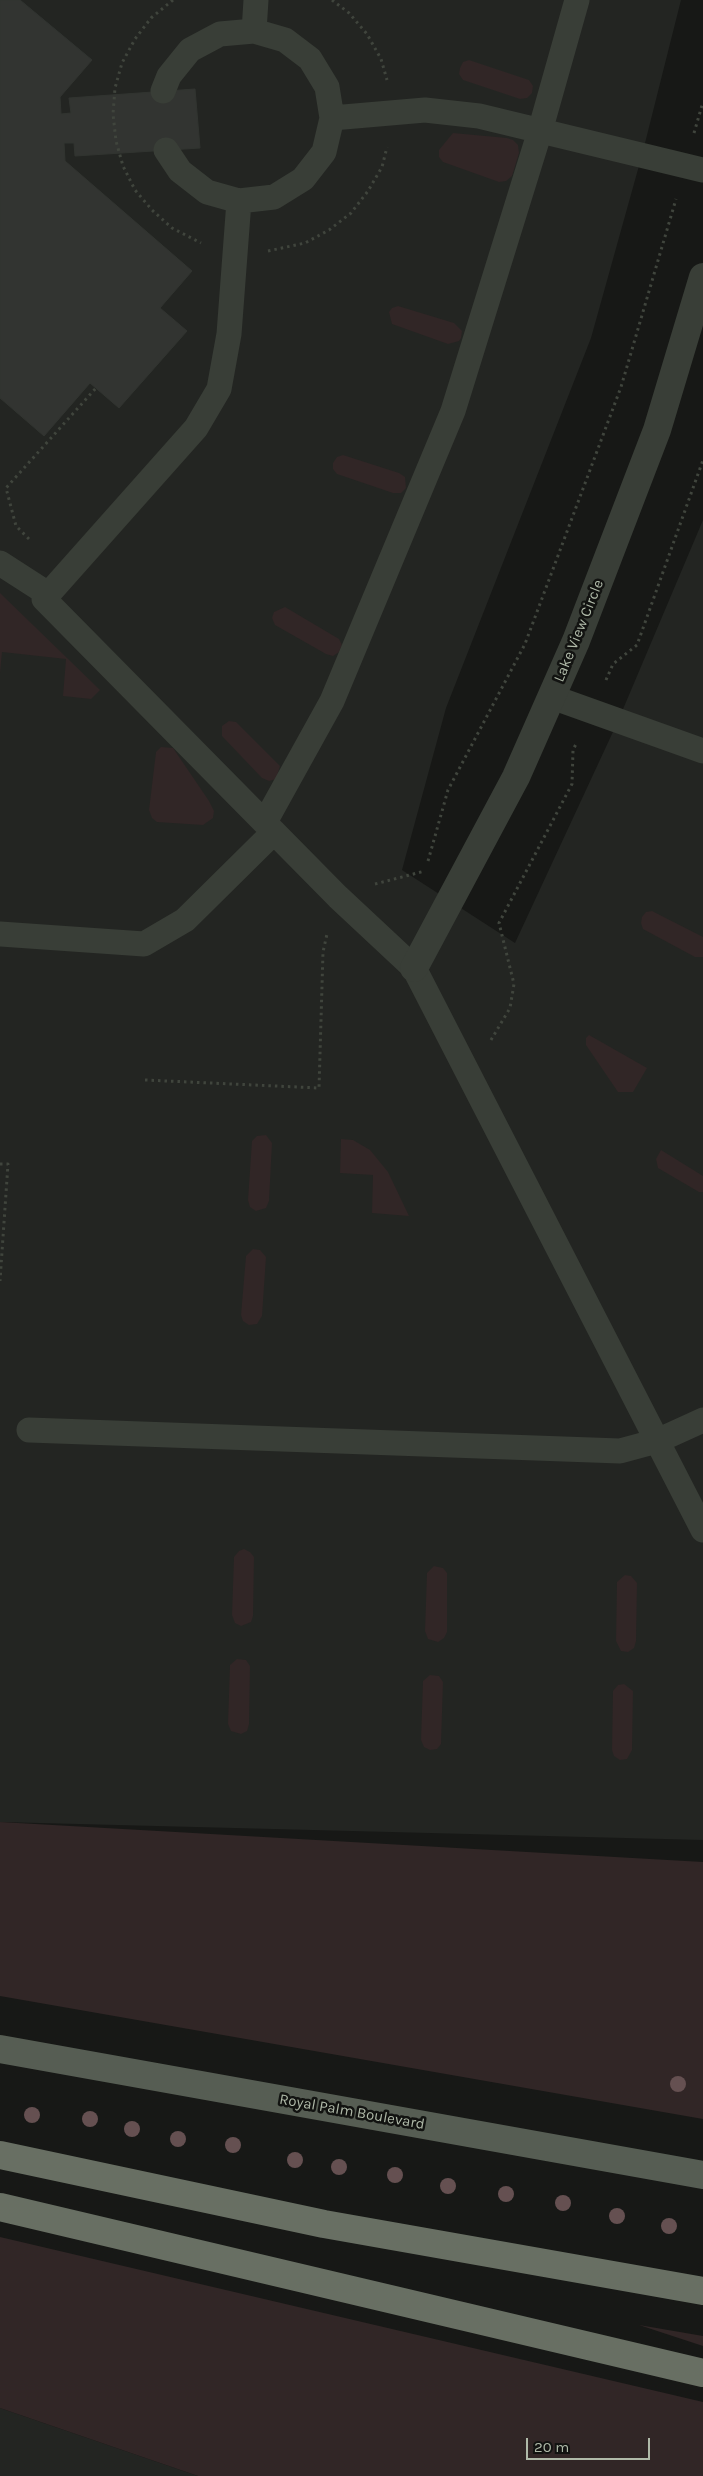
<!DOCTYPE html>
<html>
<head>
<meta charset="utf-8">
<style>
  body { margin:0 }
  #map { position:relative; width:703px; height:2476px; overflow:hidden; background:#171816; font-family:Karla,sans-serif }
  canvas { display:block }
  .scale { position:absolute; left:526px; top:2438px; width:124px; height:22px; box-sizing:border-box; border:2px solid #afb9a8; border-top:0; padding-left:6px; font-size:15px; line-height:18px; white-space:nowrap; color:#afb9a8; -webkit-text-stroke:4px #121311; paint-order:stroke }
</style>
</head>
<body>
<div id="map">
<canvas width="703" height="2476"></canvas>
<div class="scale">20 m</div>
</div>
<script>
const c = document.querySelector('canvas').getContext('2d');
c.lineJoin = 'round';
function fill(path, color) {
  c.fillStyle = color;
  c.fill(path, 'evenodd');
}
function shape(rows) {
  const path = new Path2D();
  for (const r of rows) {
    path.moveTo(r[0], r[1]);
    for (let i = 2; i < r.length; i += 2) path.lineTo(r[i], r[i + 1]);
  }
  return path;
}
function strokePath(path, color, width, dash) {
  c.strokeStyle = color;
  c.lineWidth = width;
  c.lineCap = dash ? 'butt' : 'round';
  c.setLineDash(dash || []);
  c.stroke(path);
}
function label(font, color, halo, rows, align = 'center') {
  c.font = font + ' Karla,sans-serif';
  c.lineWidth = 5;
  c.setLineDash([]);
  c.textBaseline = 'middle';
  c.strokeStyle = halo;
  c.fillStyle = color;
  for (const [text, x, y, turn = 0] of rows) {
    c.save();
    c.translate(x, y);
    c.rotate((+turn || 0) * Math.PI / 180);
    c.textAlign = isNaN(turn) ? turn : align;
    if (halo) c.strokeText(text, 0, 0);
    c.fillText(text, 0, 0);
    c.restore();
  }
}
fill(shape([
  [0,0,681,0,642,155,591,338,446,708,402,870,515,943,618,721,703,520,703,1840,0,1822],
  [0,2408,198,2476,0,2476]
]), '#232522');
fill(shape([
  [469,60,529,80,533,86,532,93,527,98,520,99,463,80,459,74,460,68,463,62],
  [453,133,507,138,513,140,518,145,519,153,512,176,506,181,499,182,443,162,439,157,439,150],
  [398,306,454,323,462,331,461,338,459,341,448,344,392,324,389,312,392,308],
  [343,455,399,473,405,477,406,488,401,493,393,493,337,474,333,469,333,463,337,457],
  [0,593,100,690,91,699,63,696,66,659,2,652,0,673],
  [285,607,339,639,342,645,339,652,333,656,326,654,275,625,272,618,274,612],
  [229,721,236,722,280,766,276,779,269,781,262,778,222,736,222,726],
  [161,747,173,748,209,801,214,811,213,818,203,825,157,822,152,818,149,810,156,752],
  [652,911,703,937,703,957,695,957,643,929,641,923,642,917,646,912],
  [589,1035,647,1068,633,1092,618,1092,586,1045,586,1038],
  [266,1135,272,1143,269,1201,266,1208,256,1211,250,1207,248,1200,252,1141,257,1136],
  [341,1139,353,1140,370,1150,388,1172,409,1216,372,1213,373,1175,340,1173],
  [661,1150,703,1176,703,1192,699,1192,658,1168,656,1159],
  [253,1249,260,1250,266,1257,262,1316,257,1324,249,1325,243,1321,241,1315,246,1256],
  [244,1549,250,1552,254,1557,253,1616,251,1622,241,1626,235,1623,232,1615,234,1557,239,1551],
  [434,1566,443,1568,447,1573,447,1632,444,1638,438,1642,428,1639,425,1631,427,1573],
  [625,1575,631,1576,637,1583,636,1641,634,1648,628,1652,621,1651,616,1641,617,1582],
  [237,1659,246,1660,250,1666,249,1724,247,1731,241,1734,231,1731,228,1724,230,1665],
  [430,1675,439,1676,443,1682,441,1744,437,1749,430,1750,424,1747,421,1740,423,1681],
  [624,1684,633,1691,632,1750,627,1759,620,1760,614,1756,612,1750,613,1691,618,1685],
  [0,1822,703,1862,703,2119,0,1996],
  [0,2237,703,2402,703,2476,198,2476,0,2408],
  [639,2325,703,2336,703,2346]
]), '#312626');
const building = shape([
  [0,0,20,0,92,60,60,97,61,114,71,113,69,98,195,89,200,148,75,156,74,143,64,143,65,161,192,271,160,308,187,331,119,408,90,383,44,436,0,398,0,0]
]);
fill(building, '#323431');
strokePath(building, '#313430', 1);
strokePath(shape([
  [173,0,151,18,135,39,122,63,115,88,113,114,116,141,123,166,135,190,152,210,172,228,201,243],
  [332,0,349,13,367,34,381,59,387,80],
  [694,133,703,102],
  [268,251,305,243,329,230,351,213,368,191,382,167,387,147],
  [29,539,16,526,6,488,96,388],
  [606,680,613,664,637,645,703,460],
  [428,861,448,790,525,644,621,387,676,199],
  [375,884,425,871],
  [491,1040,510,1008,514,984,499,923,572,784,573,750,577,742],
  [145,1080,319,1088,323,952,327,934],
  [0,1164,8,1164,0,1281]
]), '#40453d', 3, [2.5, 4]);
strokePath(shape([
  [254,31,256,0],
  [163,91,169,76,190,50,220,34,254,31,285,40,310,59,327,87,332,118,324,152,303,179,274,197,239,201,207,192,180,171,166,150],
  [332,118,425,110,479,116,703,170],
  [239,201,229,334,219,389,196,428,44,599,338,897,414,968,703,1530],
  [0,563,48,594],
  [552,697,703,751],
  [265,822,332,701,453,411,540,131,577,0],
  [0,934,144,944,185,920,274,832],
  [29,1430,620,1451,657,1441,703,1420]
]), '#393e37', 25);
strokePath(shape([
  [414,968,516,777,576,641,657,430,703,277]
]), '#393e37', 28);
strokePath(shape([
  [0,2049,703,2175]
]), '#565d53', 28);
strokePath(shape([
  [0,2155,324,2224,703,2291],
  [0,2207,703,2373]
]), '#686f63', 28);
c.fillStyle = '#655051';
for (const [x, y] of [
  [678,2084],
  [32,2115],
  [90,2119],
  [132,2129],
  [178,2139],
  [233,2145],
  [295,2160],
  [339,2167],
  [395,2175],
  [448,2186],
  [506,2194],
  [563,2203],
  [617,2216],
  [669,2226]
]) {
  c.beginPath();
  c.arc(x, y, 8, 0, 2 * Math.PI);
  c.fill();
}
label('15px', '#afb9a8', '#121311', [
  ["Lake View Circle",579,631,-68],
  ["Royal Palm Boulevard",352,2112,10]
]);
</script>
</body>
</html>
